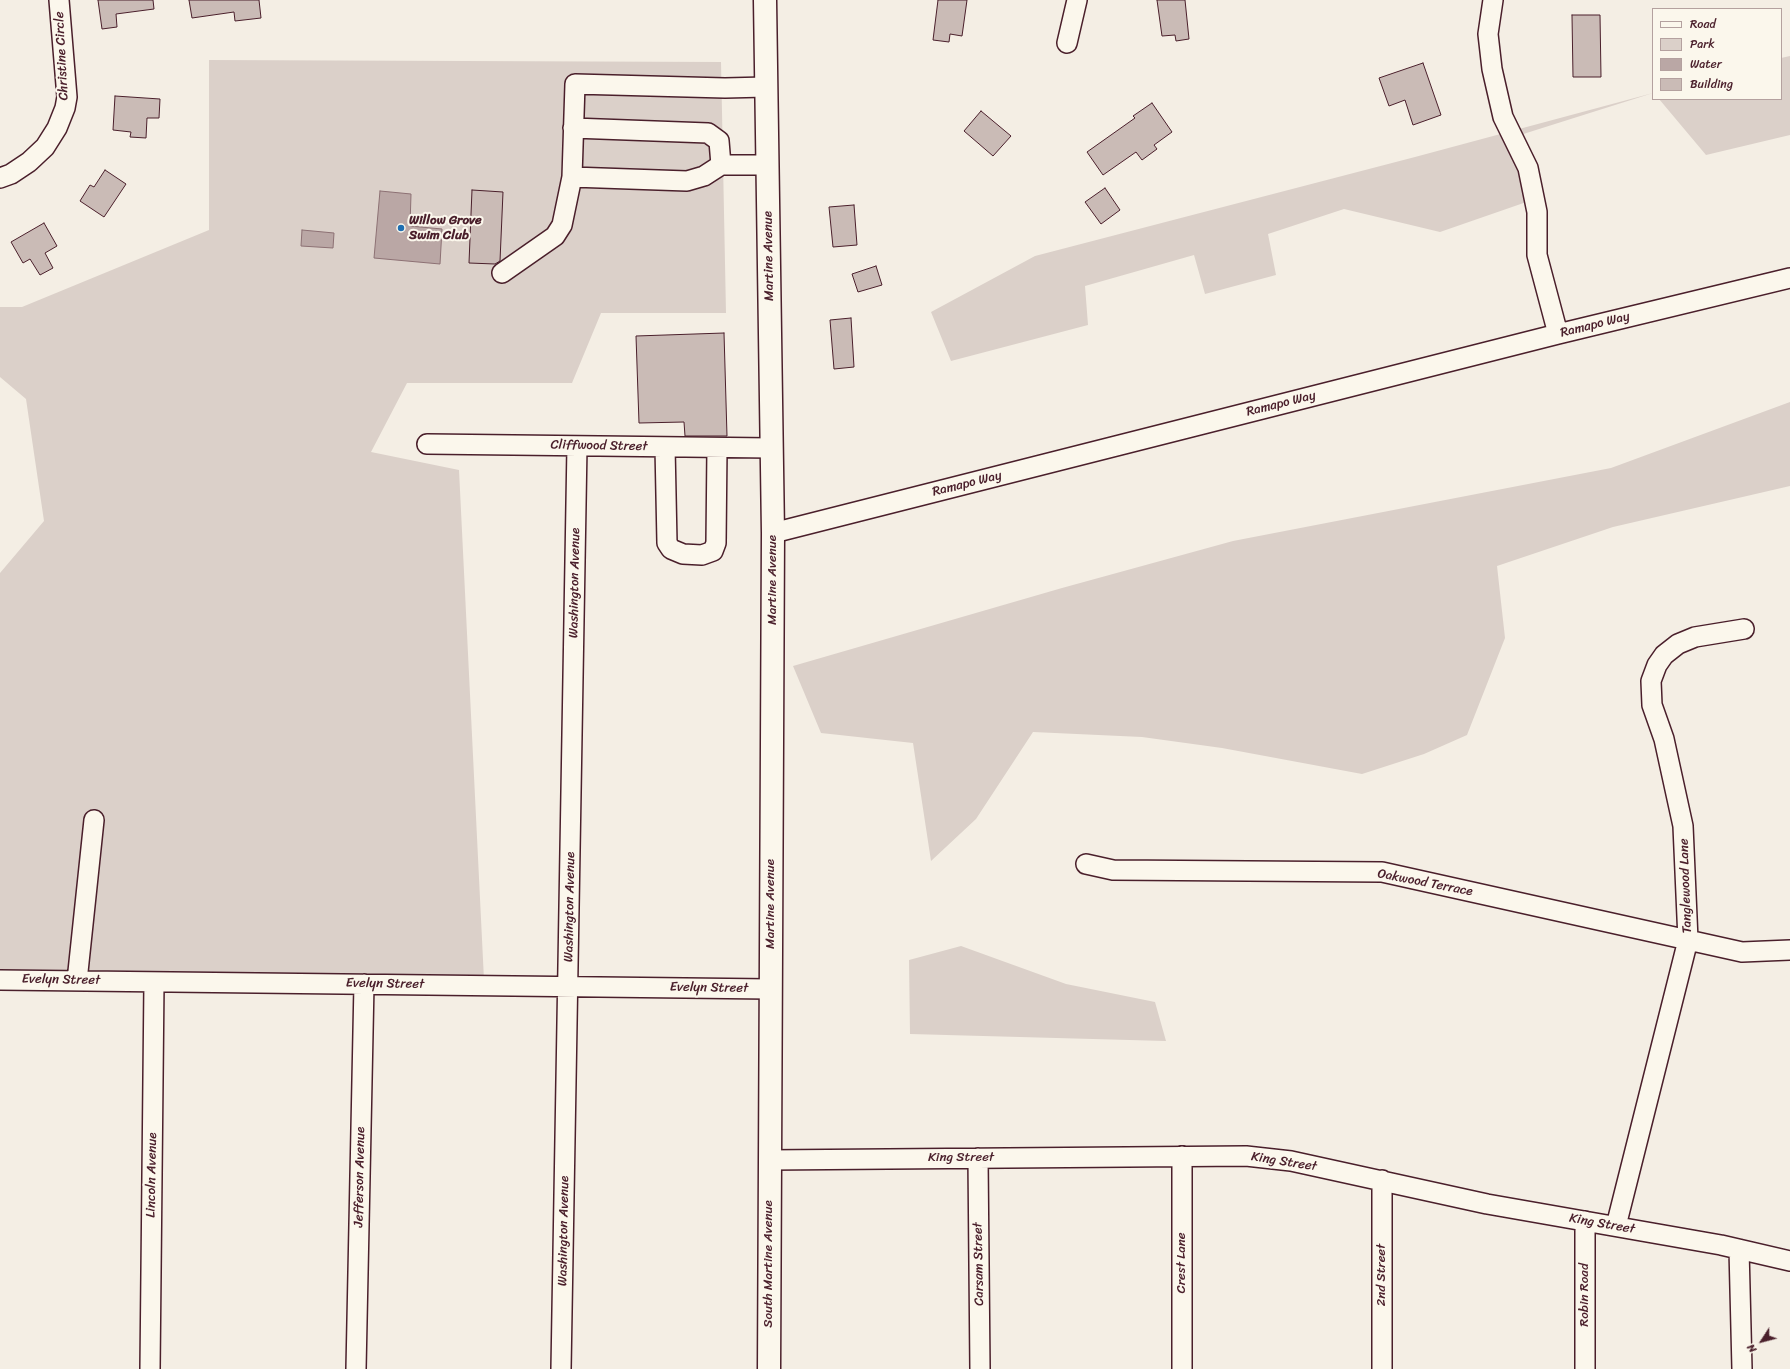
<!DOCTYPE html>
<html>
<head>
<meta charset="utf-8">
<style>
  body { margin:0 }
  #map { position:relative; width:1790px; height:1369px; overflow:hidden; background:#f4eee4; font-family:Sriracha,sans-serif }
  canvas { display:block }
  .legend { position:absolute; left:1652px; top:8px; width:130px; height:92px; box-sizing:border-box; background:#fbf7ec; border:1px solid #b4a19f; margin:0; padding:5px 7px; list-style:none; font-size:12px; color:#4a1f2b }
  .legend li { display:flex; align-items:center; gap:8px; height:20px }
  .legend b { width:20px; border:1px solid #b4a19f }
  .north { position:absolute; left:1742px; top:1321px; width:40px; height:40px; -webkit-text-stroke:3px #fbf7ec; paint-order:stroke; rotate:234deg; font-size:11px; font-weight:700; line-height:16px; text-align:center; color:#4a1f2b }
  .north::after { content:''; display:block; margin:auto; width:14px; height:18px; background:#4a1f2b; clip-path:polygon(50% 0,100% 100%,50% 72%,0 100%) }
</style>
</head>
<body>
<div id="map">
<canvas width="1790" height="1369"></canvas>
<ul class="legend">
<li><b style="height:5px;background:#fbf7ec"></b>Road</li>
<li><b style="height:11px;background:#dbd0c9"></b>Park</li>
<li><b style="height:11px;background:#baa7a5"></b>Water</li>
<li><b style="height:11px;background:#cabbb6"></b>Building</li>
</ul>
<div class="north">N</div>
</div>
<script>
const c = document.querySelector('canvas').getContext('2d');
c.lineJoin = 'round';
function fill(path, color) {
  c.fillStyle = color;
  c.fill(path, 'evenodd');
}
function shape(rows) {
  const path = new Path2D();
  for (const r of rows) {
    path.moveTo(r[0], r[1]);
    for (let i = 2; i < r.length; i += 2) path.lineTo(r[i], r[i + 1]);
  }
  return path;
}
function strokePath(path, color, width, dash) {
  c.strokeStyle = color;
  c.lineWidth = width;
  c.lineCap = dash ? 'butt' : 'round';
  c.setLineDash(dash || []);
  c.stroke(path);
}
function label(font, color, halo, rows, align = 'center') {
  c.font = font + ' Sriracha,sans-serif';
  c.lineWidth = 4;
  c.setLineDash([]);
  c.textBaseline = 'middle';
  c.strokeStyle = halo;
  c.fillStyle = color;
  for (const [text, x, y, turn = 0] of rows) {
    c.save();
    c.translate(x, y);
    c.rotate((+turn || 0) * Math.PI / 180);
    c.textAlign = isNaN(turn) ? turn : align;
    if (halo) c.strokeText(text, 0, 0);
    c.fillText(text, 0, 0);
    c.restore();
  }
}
fill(shape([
  [1790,56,1790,135,1706,155,1659,99,1781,99,1781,58],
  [209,60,721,62,726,313,601,313,572,383,407,383,371,452,459,470,484,980,0,980,0,573,44,521,26,399,0,377,0,307,22,307,209,230],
  [1653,93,1517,136,1538,198,1440,232,1344,209,1268,234,1276,275,1205,294,1194,255,1085,286,1088,325,951,361,931,312,1035,256,1415,157],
  [1790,402,1790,486,1613,527,1497,566,1505,638,1467,735,1424,754,1362,774,1222,748,1142,737,1033,732,976,819,931,861,913,743,821,733,793,666,1062,588,1233,541,1611,468],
  [961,946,1066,984,1155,1002,1166,1041,910,1034,909,960]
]), '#dbd0c9');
const water = shape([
  [380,191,411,194,410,226,442,229,440,264,374,258,380,191],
  [302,230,334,233,333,248,301,246,302,230]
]);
fill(water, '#baa7a5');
strokePath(water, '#8d7174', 1);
const building = shape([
  [98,0,153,0,154,9,116,14,117,27,102,29,98,0],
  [189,0,259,0,261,18,235,21,234,12,192,18,189,0],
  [938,0,967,0,962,36,950,34,949,42,933,40,938,0],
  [1157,0,1185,0,1189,39,1176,41,1175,35,1162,36,1157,0],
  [1572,15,1600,15,1601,77,1573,77,1572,15],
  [1423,63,1441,115,1413,125,1405,100,1389,106,1379,78,1423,63],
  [115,96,160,99,159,118,147,118,146,138,130,137,131,132,113,130,115,96],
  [1152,103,1172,132,1154,145,1157,149,1142,160,1136,152,1103,175,1087,152,1135,118,1133,116,1152,103],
  [981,111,1011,136,993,156,964,131,981,111],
  [105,170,126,184,104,217,80,201,90,185,94,187,105,170],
  [1105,188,1120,210,1101,224,1085,202,1105,188],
  [472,190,503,192,500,261,495,264,469,263,472,190],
  [854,205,857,245,833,247,829,207,854,205],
  [44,223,57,246,45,253,53,268,40,275,30,259,23,263,11,242,44,223],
  [876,266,882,285,858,292,852,274,876,266],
  [851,318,854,367,834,369,830,320,851,318],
  [724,333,727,436,685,436,684,422,639,423,636,336,724,333]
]);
fill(building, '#cabbb6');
strokePath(building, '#4a1f2b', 1);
const minor = shape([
  [1493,0,1488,34,1492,69,1503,117,1528,168,1537,212,1537,255,1558,334],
  [1067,43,1077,0],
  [766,87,725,88,575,84,572,177,687,181,704,176,721,165,767,165],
  [573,128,708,133,719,141,721,165],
  [0,178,11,174,29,162,45,147,57,128,65,108,67,97,59,0],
  [502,273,555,236,562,225,572,177],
  [427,444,771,448],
  [665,447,667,543,671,549,683,554,702,555,713,551,716,543,717,448],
  [773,533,1558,334,1790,278],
  [1086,864,1113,870,1382,872,1742,952,1790,950],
  [0,980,770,989],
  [77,981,94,820],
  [1182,1156,1182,1369],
  [978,1158,980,1369],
  [769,1160,1246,1156,1291,1161,1487,1204,1721,1245,1790,1261],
  [1616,1226,1688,940,1683,826,1664,739,1652,705,1651,681,1657,665,1664,655,1678,644,1695,637,1744,629],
  [1739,1249,1742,1369],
  [150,1369,154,982],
  [356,1369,364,984],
  [561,1369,577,446],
  [1382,1369,1382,1180],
  [1585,1369,1585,1221]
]);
const major = shape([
  [765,0,773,533,769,1369]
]);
strokePath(minor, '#4a1f2b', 22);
strokePath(major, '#4a1f2b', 25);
strokePath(minor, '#fbf7ec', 19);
strokePath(major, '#fbf7ec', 22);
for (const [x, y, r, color] of [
  [401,228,4,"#1f6fb2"]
]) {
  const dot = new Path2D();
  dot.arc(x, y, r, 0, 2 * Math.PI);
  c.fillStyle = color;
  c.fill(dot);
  strokePath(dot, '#fbf7ec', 1.5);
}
label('13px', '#4a1f2b', '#fbf7ec', [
  ["Christine Circle",62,56,-93],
  ["Martine Avenue",769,256,-91],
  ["Ramapo Way",1595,325,-14],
  ["Ramapo Way",1281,404,-14],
  ["Cliffwood Street",599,446,1],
  ["Ramapo Way",967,484,-14],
  ["Martine Avenue",773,580,-90],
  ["Washington Avenue",575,583,-89],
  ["Oakwood Terrace",1425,883,11],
  ["Tanglewood Lane",1686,886,-92],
  ["Martine Avenue",771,904,-90],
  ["Washington Avenue",570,907,-89],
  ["Evelyn Street",61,980,1],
  ["Evelyn Street",385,984,1],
  ["Evelyn Street",709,988,1],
  ["King Street",961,1158],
  ["King Street",1284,1162,9],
  ["Lincoln Avenue",152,1175,-89],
  ["Jefferson Avenue",360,1177,-89],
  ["King Street",1602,1224,10],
  ["Washington Avenue",564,1231,-89],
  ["Crest Lane",1182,1263,-90],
  ["South Martine Avenue",769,1264,-90],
  ["Carsam Street",979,1264,-91],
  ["2nd Street",1382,1275,-90],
  ["Robin Road",1585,1295,-90]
]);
label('bold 13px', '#4a1f2b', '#fbf7ec', [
  ["Willow Grove",409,221],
  ["Swim Club",409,236]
], 'left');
</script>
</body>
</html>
